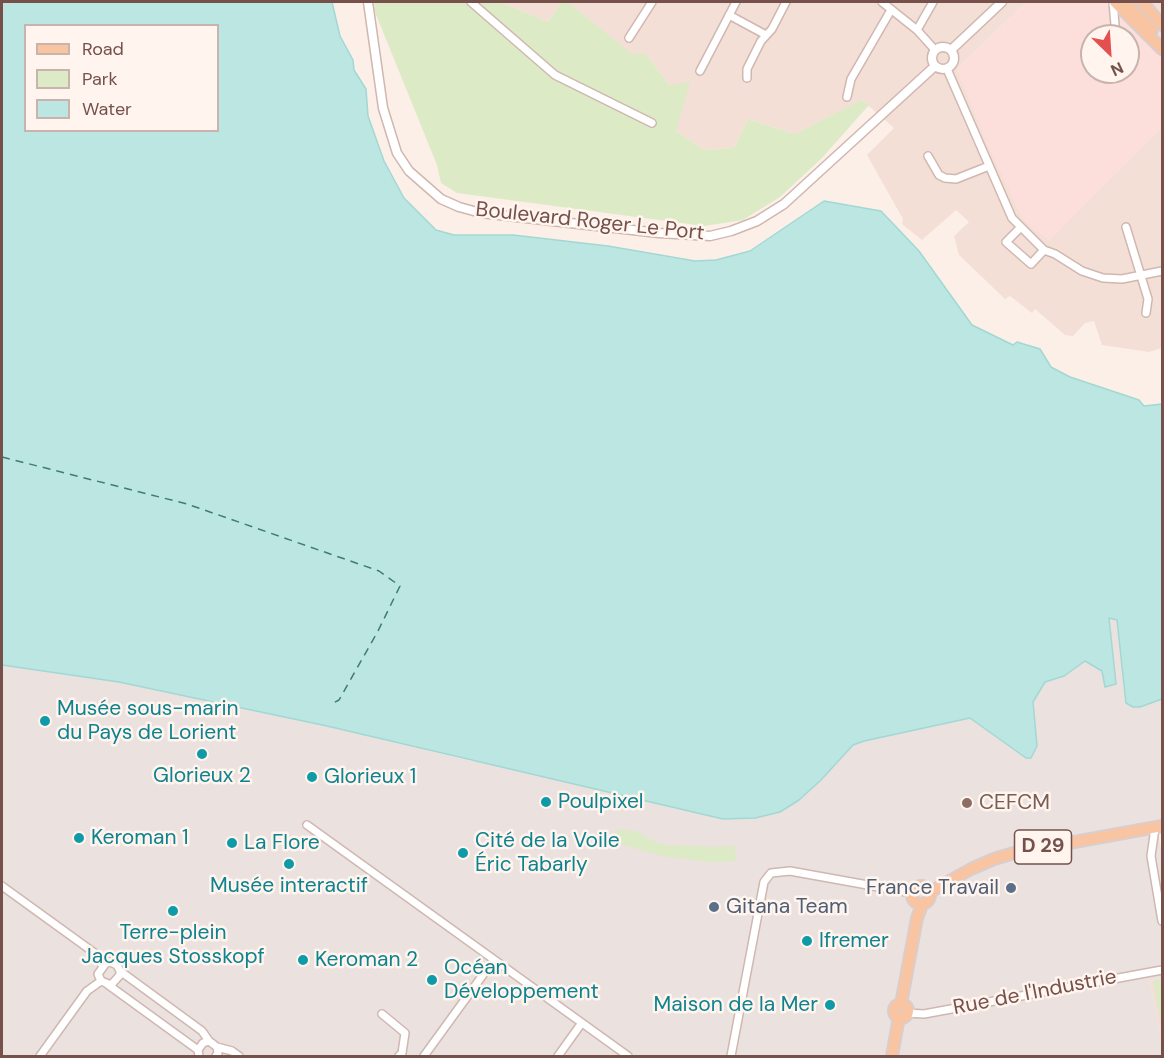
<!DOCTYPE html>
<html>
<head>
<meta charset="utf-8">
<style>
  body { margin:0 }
  #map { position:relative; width:1164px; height:1058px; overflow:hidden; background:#fcefe7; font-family:"DM Sans",sans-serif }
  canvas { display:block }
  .frame { position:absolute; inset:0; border:3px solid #76514c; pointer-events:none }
  .legend { position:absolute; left:24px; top:24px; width:195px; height:108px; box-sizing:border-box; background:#fff4ee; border:2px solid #c8b3ad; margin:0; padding:8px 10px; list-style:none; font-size:18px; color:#76514c }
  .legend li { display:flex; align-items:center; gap:12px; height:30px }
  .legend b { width:30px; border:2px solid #c8b3ad }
  .north { position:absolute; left:1080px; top:24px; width:60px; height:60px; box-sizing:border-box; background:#fff4ee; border:2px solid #c8b3ad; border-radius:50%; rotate:155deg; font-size:16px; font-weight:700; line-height:24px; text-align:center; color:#76514c }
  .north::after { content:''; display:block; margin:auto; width:21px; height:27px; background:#e44f50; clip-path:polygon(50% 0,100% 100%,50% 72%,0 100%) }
</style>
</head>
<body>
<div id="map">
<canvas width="1164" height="1058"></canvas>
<div class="frame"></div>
<ul class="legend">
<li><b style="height:8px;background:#f9c4a1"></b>Road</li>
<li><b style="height:16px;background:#ddeac6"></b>Park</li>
<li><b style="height:16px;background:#bce6e2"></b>Water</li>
</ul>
<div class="north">N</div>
</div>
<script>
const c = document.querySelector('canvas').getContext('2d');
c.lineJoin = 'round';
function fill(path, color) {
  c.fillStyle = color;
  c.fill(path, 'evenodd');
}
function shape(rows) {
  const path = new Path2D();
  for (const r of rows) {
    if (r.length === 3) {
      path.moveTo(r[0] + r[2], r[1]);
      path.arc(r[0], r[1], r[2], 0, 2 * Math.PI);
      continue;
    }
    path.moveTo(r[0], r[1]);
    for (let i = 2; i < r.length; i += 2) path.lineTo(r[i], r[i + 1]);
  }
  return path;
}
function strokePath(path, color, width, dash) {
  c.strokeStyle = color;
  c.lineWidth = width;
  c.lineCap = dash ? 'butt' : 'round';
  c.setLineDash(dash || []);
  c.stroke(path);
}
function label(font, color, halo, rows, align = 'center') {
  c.font = font + ' "DM Sans",sans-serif';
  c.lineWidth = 5;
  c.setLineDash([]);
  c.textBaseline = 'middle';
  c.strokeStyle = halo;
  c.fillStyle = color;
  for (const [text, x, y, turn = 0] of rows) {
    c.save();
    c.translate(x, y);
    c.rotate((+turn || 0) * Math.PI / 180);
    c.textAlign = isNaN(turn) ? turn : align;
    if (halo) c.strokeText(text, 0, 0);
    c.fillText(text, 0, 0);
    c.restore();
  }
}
fill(shape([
  [501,2,561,2,548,22],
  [568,2,1026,2,957,69,1049,240,1162,127,1162,348,1149,352,1102,345,1094,321,1085,323,1073,336,1065,335,1035,309,1032,313,1010,296,1005,299,959,255,954,236,969,222,956,210,922,240,902,224,903,219,867,155,894,128,862,100,795,134,748,119,734,148,704,150,676,131,669,85,646,54,632,55],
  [1138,2,1162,2,1162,48],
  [1162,978,1162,1042,1150,981]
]), '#f4dfd6');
fill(shape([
  [1026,2,1138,2,1162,48,1162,127,1049,241,1023,220,987,144,957,69],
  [1092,36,1128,36,1128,72,1092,72]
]), '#fcdedb');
fill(shape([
  [1109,618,1117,619,1126,703,1140,707,1162,699,1162,829,1158,830,1162,856,1162,978,1150,981,1162,1042,1162,1056,2,1056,2,665,119,682,327,726,471,761,821,780,853,745,864,741,971,718,1026,757,1031,758,1037,746,1033,702,1045,682,1064,676,1085,661,1102,671,1116,684]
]), '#ebe1de');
fill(shape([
  [374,2,501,2,548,22,561,2,568,2,632,54,646,54,669,85,690,82,676,131,704,150,734,148,748,119,795,134,861,100,869,105,822,158,780,197,743,220,704,226,457,193,441,183,437,165,375,12],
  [616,829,641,832,642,836,665,845,716,847,734,846,737,861,710,862,662,856,616,843,614,837],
  [1162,979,1162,1030,1153,981]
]), '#ddeac6');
const water = shape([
  [2,2,332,2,340,36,353,60,354,70,366,89,368,116,384,161,404,198,436,230,454,235,513,235,608,246,695,261,716,260,750,251,824,201,881,211,919,251,972,325,1013,345,1017,342,1040,349,1051,367,1070,377,1139,400,1144,406,1162,404,1162,699,1140,707,1133,707,1126,703,1117,620,1109,618,1116,684,1105,687,1102,671,1085,661,1064,676,1045,682,1033,702,1037,746,1031,758,1026,758,970,718,864,741,853,745,821,780,799,800,780,812,755,818,723,819,327,726,119,682,2,665,2,2],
  [26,26,218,26,218,130,26,130,26,26]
]);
fill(water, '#bce6e2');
strokePath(water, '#a2d8d4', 1.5);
strokePath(shape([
  [2,457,187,504,379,571,400,586,378,631,339,700,333,703]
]), '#3f7b77', 1.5, [8, 6]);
const minor = shape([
  [471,2,555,75,652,123],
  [882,2,917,30,935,50],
  [1113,2,1116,36],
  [729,15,766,35],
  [917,30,933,2],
  [629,38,652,2],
  [947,69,1012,218,1044,250,1055,254,1082,271,1103,278,1122,279,1162,271],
  [700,71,736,2],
  [747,78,747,69,761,41,772,29,786,2],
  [847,97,851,79,891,10],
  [928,156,939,175,945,178,956,179,989,166],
  [1021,227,1006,242,1031,264,1044,250],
  [1126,227,1148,299,1146,313],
  [307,825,628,1056],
  [1155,828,1151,856,1162,921],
  [2,886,96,954,103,967],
  [110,962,117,965,120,971,120,975,111,985,101,981,98,974,106,963,110,962],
  [120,971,202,1031,209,1041],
  [107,984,198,1050],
  [907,1013,924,1014,1162,970],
  [382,1014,405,1033,402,1053,399,1056],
  [217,1047,232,1051,239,1056],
  [40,1056,87,991,101,981],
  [199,1056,198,1050,203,1043,209,1041,217,1047,218,1053,216,1056],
  [424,1056,493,961],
  [558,1056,581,1024],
  [731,1056,764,882,771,873,790,871,912,893]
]);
const tertiary = shape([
  [368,2,383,108,397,153,409,171,441,199,459,207,481,213,659,233,710,236,731,231,757,221,784,204,935,66],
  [943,58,11],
  [951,50,1002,2]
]);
const primary = shape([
  [1115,2,1162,49],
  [1125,2,1152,30],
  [1142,2,1162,25],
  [921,895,9],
  [930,892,971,869,994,859,1014,853,1162,826],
  [901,1004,917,918,922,905],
  [901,1011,7],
  [892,1056,899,1017]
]);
strokePath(minor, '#d0b7b0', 10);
strokePath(tertiary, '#d0b7b0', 11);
strokePath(primary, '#d9cecd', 14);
strokePath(minor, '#fff', 7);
strokePath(tertiary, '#fff', 8);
strokePath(primary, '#f9c4a1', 10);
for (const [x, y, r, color] of [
  [45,721,6,"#0f9aa8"],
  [202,754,6,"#0f9aa8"],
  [312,777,6,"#0f9aa8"],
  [546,802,6,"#0f9aa8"],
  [967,803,6,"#8d6e63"],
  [79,838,6,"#0f9aa8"],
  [232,843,6,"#0f9aa8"],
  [463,853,6,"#0f9aa8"],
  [289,864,6,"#0f9aa8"],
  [1011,888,6,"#5c6f8a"],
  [714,907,6,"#5c6f8a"],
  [173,911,6,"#0f9aa8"],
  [807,941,6,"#0f9aa8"],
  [303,960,6,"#0f9aa8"],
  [432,980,6,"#0f9aa8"],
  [830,1005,6,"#0f9aa8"]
]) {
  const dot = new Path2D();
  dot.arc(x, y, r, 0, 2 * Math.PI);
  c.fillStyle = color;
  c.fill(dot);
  strokePath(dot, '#fff4ee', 2);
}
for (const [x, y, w] of [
  [1043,847,57]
]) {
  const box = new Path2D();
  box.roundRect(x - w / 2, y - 17, w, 34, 4.5);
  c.fillStyle = '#fff4ee';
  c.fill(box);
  strokePath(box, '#76514c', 1.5);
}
label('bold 20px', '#76514c', null, [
  ["D 29",1043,847]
]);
label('21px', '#76514c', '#fff4ee', [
  ["Boulevard Roger Le Port",590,222,6],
  ["Rue de l'Industrie",1035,993,-11]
]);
label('21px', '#0d838f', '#fff4ee', [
  ["Musée sous-marin",57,709],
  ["du Pays de Lorient",57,733],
  ["Glorieux 2",202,776,"center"],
  ["Glorieux 1",324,777],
  ["Poulpixel",558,802],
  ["Keroman 1",91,838],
  ["Cité de la Voile",475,841],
  ["Éric Tabarly",475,865],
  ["La Flore",244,843],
  ["Musée interactif",289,886,"center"],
  ["Terre-plein",173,933,"center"],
  ["Jacques Stosskopf",173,957,"center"],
  ["Ifremer",819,941],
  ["Keroman 2",315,960],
  ["Océan",444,968],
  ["Développement",444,992],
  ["Maison de la Mer",818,1005,"right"]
], 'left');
label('21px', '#785e54', '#fff4ee', [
  ["CEFCM",979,803]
], 'left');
label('21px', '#4e5e75', '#fff4ee', [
  ["France Travail",999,888],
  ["Gitana Team",726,907,"left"]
], 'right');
</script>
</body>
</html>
